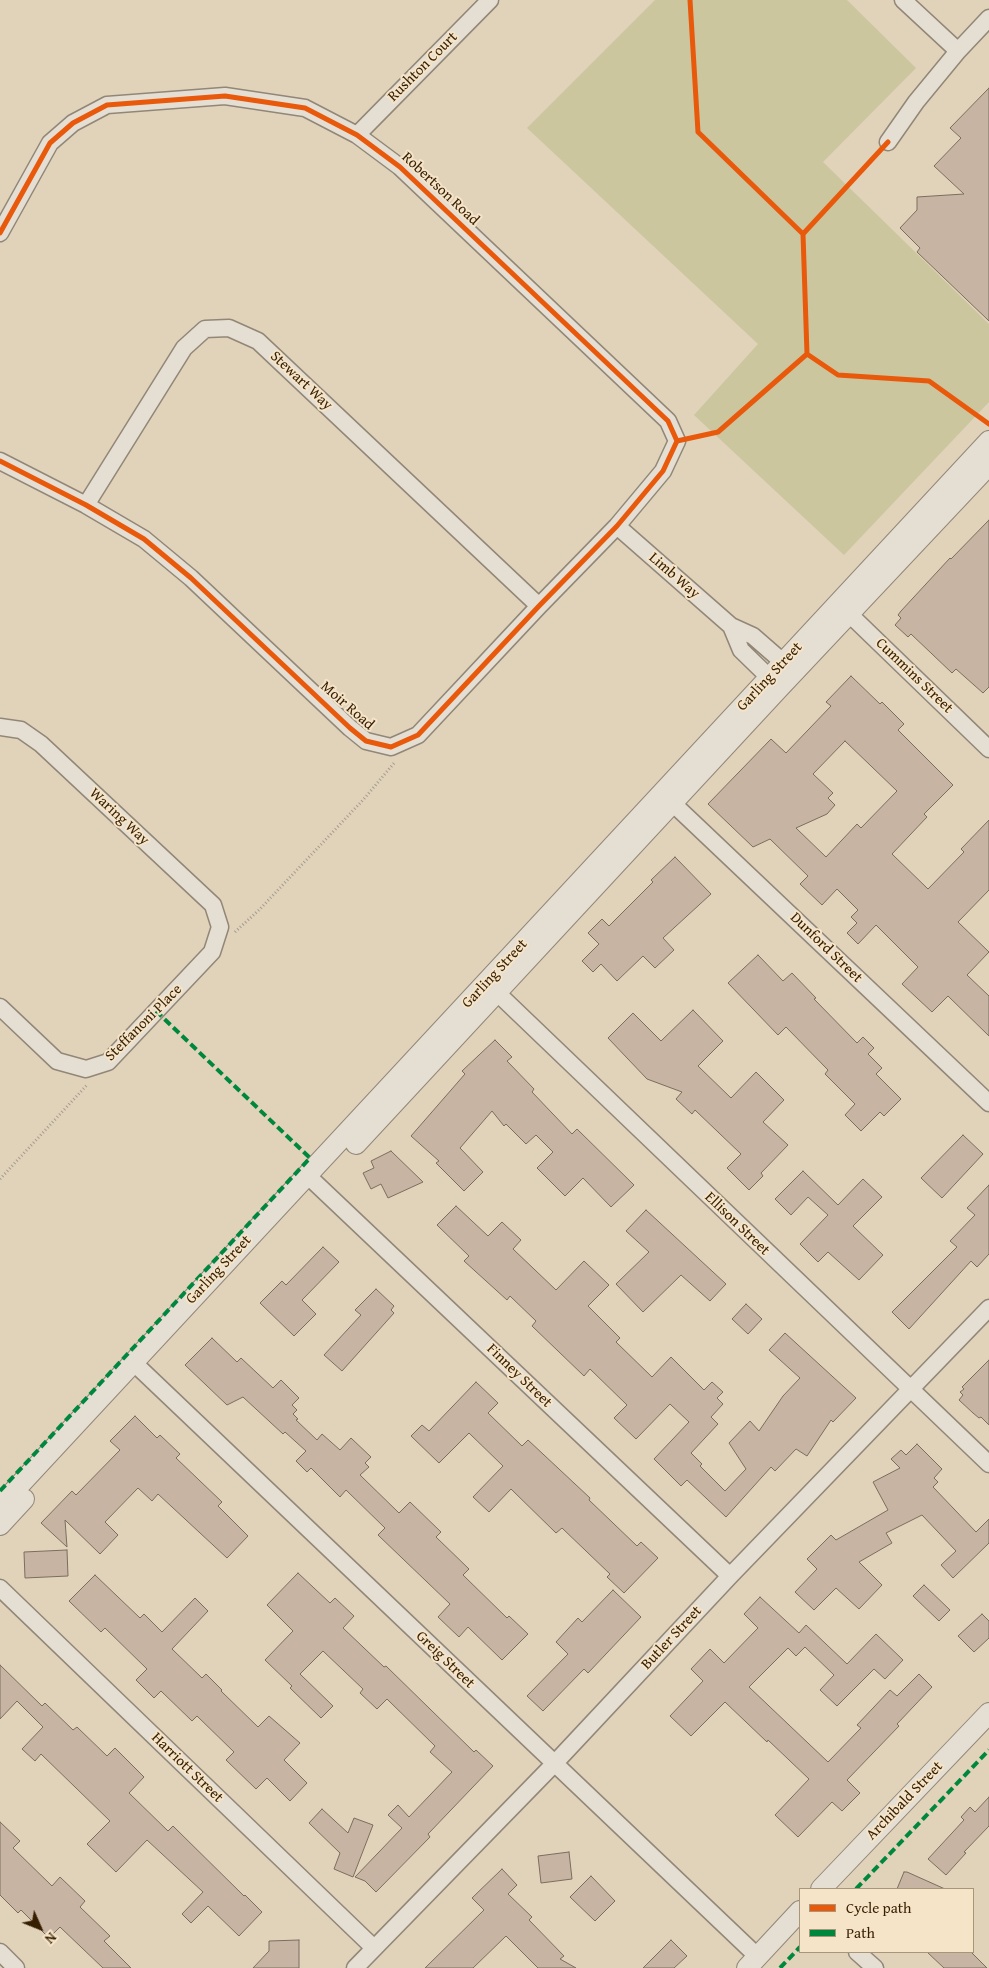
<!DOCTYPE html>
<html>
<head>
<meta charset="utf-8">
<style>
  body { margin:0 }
  #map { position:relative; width:989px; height:1968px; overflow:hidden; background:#e1d2ba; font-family:"Gentium Book Plus",serif }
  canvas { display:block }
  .legend { position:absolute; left:799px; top:1888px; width:175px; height:65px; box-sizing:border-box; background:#f5e4c8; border:1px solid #a99578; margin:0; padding:6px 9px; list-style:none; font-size:15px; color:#361e00 }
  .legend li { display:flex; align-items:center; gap:10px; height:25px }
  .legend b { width:25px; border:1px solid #a99578 }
  .north { position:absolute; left:15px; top:1903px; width:50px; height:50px; -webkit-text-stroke:4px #f5e4c8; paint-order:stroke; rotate:134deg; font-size:14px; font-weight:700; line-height:20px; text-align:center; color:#361e00 }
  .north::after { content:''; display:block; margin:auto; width:18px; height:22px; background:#361e00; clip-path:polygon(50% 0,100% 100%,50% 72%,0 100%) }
</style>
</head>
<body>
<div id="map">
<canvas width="989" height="1968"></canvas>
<ul class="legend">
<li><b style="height:6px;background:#e8590c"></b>Cycle path</li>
<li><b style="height:6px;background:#00873e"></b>Path</li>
</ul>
<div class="north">N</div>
</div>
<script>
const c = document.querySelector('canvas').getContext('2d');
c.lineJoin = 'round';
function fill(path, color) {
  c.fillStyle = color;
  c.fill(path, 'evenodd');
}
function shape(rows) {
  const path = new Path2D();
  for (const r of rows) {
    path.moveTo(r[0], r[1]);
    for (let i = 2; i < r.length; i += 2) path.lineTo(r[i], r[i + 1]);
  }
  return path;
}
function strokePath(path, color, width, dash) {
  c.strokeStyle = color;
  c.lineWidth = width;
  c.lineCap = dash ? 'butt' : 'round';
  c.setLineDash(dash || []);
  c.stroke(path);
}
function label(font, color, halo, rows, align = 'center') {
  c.font = font + ' "Gentium Book Plus",serif';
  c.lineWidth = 4;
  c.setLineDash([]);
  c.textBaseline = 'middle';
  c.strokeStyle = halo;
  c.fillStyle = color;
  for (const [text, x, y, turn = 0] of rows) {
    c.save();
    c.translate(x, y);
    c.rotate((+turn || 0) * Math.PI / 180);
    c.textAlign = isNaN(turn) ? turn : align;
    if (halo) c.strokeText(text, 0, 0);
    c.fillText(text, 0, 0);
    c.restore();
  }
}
fill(shape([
  [655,0,847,0,916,68,823,162,989,324,989,402,844,555,694,415,758,344,527,128]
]), '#ccc69e');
const building = shape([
  [989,88,989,321,917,252,920,248,900,228,917,210,917,197,964,194,934,166,961,138,950,128,989,88],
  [989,520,989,687,983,693,956,669,952,673,911,634,908,637,895,625,901,618,898,615,901,611,950,558,951,559,989,520],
  [851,676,880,704,882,702,904,724,898,730,953,785,924,814,927,817,892,854,928,889,964,852,961,849,989,820,989,890,958,922,989,952,967,975,989,996,989,1036,948,996,932,1012,902,984,918,967,876,925,858,944,847,933,857,923,851,917,858,910,837,889,822,905,800,884,808,876,770,839,753,847,708,804,771,739,786,753,831,706,826,702,851,676],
  [845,741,897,791,861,828,857,824,826,857,796,828,827,814,835,805,828,798,833,793,813,774,845,741],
  [675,857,711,894,663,938,674,950,655,968,643,956,617,981,601,964,593,972,582,961,599,944,588,933,602,919,609,926,653,882,651,880,675,857],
  [758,955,783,981,792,973,816,998,814,999,857,1043,863,1037,874,1048,868,1054,882,1068,876,1074,901,1099,884,1116,880,1112,861,1131,845,1115,855,1104,825,1074,828,1070,786,1027,778,1035,728,983,758,955],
  [693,1010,723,1041,698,1066,731,1098,756,1072,784,1100,763,1122,788,1145,761,1173,763,1176,749,1190,727,1168,741,1154,695,1110,692,1114,676,1099,682,1092,647,1079,608,1038,633,1013,661,1041,693,1010],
  [495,1040,512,1057,507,1061,534,1089,532,1092,572,1134,577,1129,634,1185,611,1207,583,1178,565,1196,537,1168,553,1152,536,1135,526,1144,506,1124,504,1126,492,1111,460,1148,483,1172,464,1191,436,1163,439,1161,411,1136,465,1074,462,1071,495,1040],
  [963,1135,983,1154,942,1198,921,1178,963,1135],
  [391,1151,423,1182,388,1198,381,1184,371,1189,363,1173,374,1168,371,1161,391,1151],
  [803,1171,838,1205,863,1179,882,1197,853,1226,883,1255,859,1280,828,1252,818,1262,800,1244,828,1215,808,1197,791,1215,775,1199,803,1171],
  [989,1185,989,1254,977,1267,971,1261,909,1329,892,1312,957,1247,950,1241,975,1215,967,1208,989,1185],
  [456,1206,488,1236,502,1222,521,1240,513,1249,556,1290,584,1261,609,1285,588,1306,620,1338,616,1342,652,1377,671,1357,704,1390,712,1382,723,1392,717,1398,723,1404,711,1417,718,1424,691,1453,702,1464,700,1466,725,1491,746,1469,729,1443,750,1421,759,1431,783,1396,800,1378,769,1350,785,1333,856,1398,833,1422,831,1420,807,1456,796,1449,775,1471,771,1467,726,1517,687,1480,681,1486,654,1459,689,1422,670,1404,636,1439,614,1418,627,1405,590,1369,584,1376,532,1326,536,1321,510,1296,507,1300,464,1261,469,1256,437,1225,456,1206],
  [646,1210,726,1284,710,1301,681,1275,643,1312,616,1284,649,1252,626,1231,646,1210],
  [323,1247,339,1262,302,1300,316,1314,294,1336,260,1303,282,1281,286,1285,323,1247],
  [376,1289,394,1306,391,1310,394,1313,342,1371,324,1355,361,1315,355,1310,376,1289],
  [746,1304,762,1319,748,1334,732,1319,746,1304],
  [212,1338,237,1362,241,1358,273,1388,281,1380,299,1398,292,1405,297,1410,293,1414,298,1419,296,1420,317,1440,322,1434,340,1450,351,1438,371,1457,365,1463,369,1467,360,1475,399,1513,410,1502,441,1532,436,1537,469,1569,463,1575,507,1618,509,1616,528,1634,502,1660,468,1627,459,1637,438,1617,450,1604,378,1535,385,1528,346,1490,340,1497,311,1468,307,1472,296,1461,306,1451,285,1432,283,1434,243,1397,227,1405,185,1365,212,1338],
  [989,1360,989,1425,981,1417,979,1418,973,1413,959,1400,963,1395,960,1392,964,1389,962,1387,989,1360],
  [476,1382,498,1403,488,1413,522,1446,528,1440,590,1498,589,1500,637,1546,641,1542,658,1558,624,1593,607,1577,610,1574,562,1528,556,1533,511,1489,489,1512,473,1497,503,1466,469,1433,439,1463,411,1436,422,1425,429,1431,476,1382],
  [135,1416,157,1438,160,1435,180,1454,176,1458,222,1502,218,1506,248,1536,227,1558,158,1494,152,1501,138,1488,105,1522,118,1535,100,1554,65,1520,67,1547,41,1523,72,1491,76,1495,120,1450,110,1441,135,1416],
  [917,1444,942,1469,934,1478,938,1482,933,1487,976,1532,989,1519,989,1543,953,1578,941,1565,956,1551,922,1515,886,1533,892,1543,859,1562,882,1585,859,1609,836,1588,814,1610,795,1592,817,1569,807,1559,831,1535,836,1540,888,1510,873,1482,900,1468,891,1459,901,1450,906,1455,917,1444],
  [67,1550,68,1576,25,1578,24,1552,67,1550],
  [298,1573,330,1603,335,1598,354,1616,343,1628,384,1667,386,1666,474,1752,476,1750,493,1766,428,1834,430,1837,376,1892,365,1881,355,1877,402,1828,388,1815,398,1805,409,1817,452,1772,430,1752,435,1746,387,1699,377,1709,360,1693,363,1689,323,1651,300,1674,333,1706,321,1718,290,1688,292,1686,265,1660,293,1631,267,1605,298,1573],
  [95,1575,140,1618,144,1614,162,1632,195,1598,208,1611,172,1649,202,1678,206,1674,222,1690,221,1691,258,1727,269,1716,300,1743,284,1760,307,1783,290,1801,267,1778,256,1789,226,1760,234,1752,197,1716,192,1721,161,1691,154,1698,136,1680,147,1669,105,1628,101,1632,69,1601,95,1575],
  [924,1585,950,1610,939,1621,913,1596,924,1585],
  [613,1590,641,1617,588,1673,584,1669,543,1711,527,1696,568,1654,556,1642,578,1618,582,1622,613,1590],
  [760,1597,799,1633,806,1625,847,1664,876,1634,903,1660,885,1679,874,1669,837,1706,820,1690,834,1675,805,1647,796,1656,788,1648,749,1687,828,1762,861,1728,857,1725,890,1690,897,1696,919,1674,932,1687,897,1724,899,1726,847,1780,860,1793,842,1811,832,1802,798,1837,775,1815,809,1779,768,1740,767,1742,725,1702,691,1736,670,1716,703,1681,691,1669,710,1649,724,1663,758,1628,744,1614,760,1597],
  [982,1614,989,1621,989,1638,974,1652,958,1636,982,1614],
  [0,1665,42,1706,45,1703,73,1730,77,1727,107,1756,115,1748,144,1777,129,1793,168,1831,173,1826,244,1896,245,1895,262,1912,239,1936,208,1906,191,1923,182,1914,203,1892,147,1840,116,1872,87,1844,110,1821,41,1754,35,1761,22,1749,43,1727,17,1701,0,1719,0,1665],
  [989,1797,989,1826,964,1852,966,1853,946,1875,928,1859,964,1820,961,1817,970,1807,975,1812,989,1797],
  [322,1809,348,1833,354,1818,373,1825,353,1877,334,1869,340,1853,309,1823,322,1809],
  [0,1822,20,1841,13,1848,52,1886,60,1877,85,1901,80,1907,110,1936,104,1941,131,1968,103,1968,60,1927,49,1938,21,1910,18,1913,0,1895,0,1822],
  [569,1852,572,1879,541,1883,538,1856,569,1852],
  [502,1869,517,1885,508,1894,532,1917,529,1920,564,1956,560,1959,576,1968,538,1968,506,1936,473,1968,425,1968,484,1910,472,1898,502,1869],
  [904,1872,907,1872,945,1889,897,1889,904,1872],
  [591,1876,615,1901,595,1921,570,1897,591,1876],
  [299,1940,299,1968,253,1968,269,1951,269,1941,299,1940],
  [671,1940,687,1956,674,1968,643,1968,671,1940],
  [927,1952,971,1952,987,1968,944,1968,927,1952]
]);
fill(building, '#c8b4a3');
strokePath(building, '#796e5e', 1);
const minor = shape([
  [903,0,958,51],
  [357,135,490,0],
  [888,142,916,102,958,51,989,18],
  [0,233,50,143,73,123,107,105,225,96,305,108,357,135,400,167,668,421,677,441,663,471,617,526,539,606,418,735,391,747,366,741,350,728,191,578,144,539,86,505,0,461],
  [86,505,184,348,205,329,229,328,258,341,539,606],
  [617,526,731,626,753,636,792,670],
  [841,606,989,749],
  [731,626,741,650,778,686],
  [0,727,21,730,41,744,213,905,220,927,212,952,108,1062,86,1069,57,1061,0,1007],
  [664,795,989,1103],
  [489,985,989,1464],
  [307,1175,730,1576],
  [133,1362,757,1956],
  [0,1588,374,1948],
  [0,1952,16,1968],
  [857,1952,875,1968],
  [355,1968,554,1764,730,1576,989,1308]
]);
const tertiary = shape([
  [356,1144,779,688,989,465],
  [0,1506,989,441],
  [0,1525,24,1499],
  [821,1889,989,1713],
  [747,1968,800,1911]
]);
strokePath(minor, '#928776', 19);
strokePath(tertiary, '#928776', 22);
strokePath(shape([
  [235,932,260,909,363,800,395,762],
  [0,1179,87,1085]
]), '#a49c90', 3, [1, 2.5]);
strokePath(minor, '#e5ded3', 16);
strokePath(tertiary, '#e5ded3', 20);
strokePath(shape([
  [0,1491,310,1158,156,1011],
  [856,1889,989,1750],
  [780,1968,800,1947]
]), '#00873e', 4, [8, 4]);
strokePath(shape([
  [690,0,698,132,803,234],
  [888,142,803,234,807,354,838,375,929,381,989,424],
  [0,233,50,143,73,123,107,105,225,96,305,108,357,135,400,167,668,421,677,441],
  [677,441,718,432,807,354],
  [0,461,86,505,144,539,191,578,350,728,366,741,391,747,418,735,539,606,617,526,663,471,677,441]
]), '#e8590c', 5);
label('15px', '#361e00', '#f5e4c8', [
  ["Rushton Court",423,67,-45],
  ["Robertson Road",440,189,43],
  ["Stewart Way",301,381,43],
  ["Limb Way",674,576,41],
  ["Cummins Street",914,676,44],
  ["Garling Street",770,677,-47],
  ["Moir Road",347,706,41],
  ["Waring Way",119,817,43],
  ["Dunford Street",826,948,44],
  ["Garling Street",495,974,-47],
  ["Steffanoni Place",144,1023,-45],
  ["Ellison Street",737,1224,44],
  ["Garling Street",219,1270,-47],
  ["Finney Street",519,1376,44],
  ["Butler Street",672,1638,-47],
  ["Greig Street",445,1660,44],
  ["Harriott Street",187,1768,44],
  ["Archibald Street",905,1801,-46]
]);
</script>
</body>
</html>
